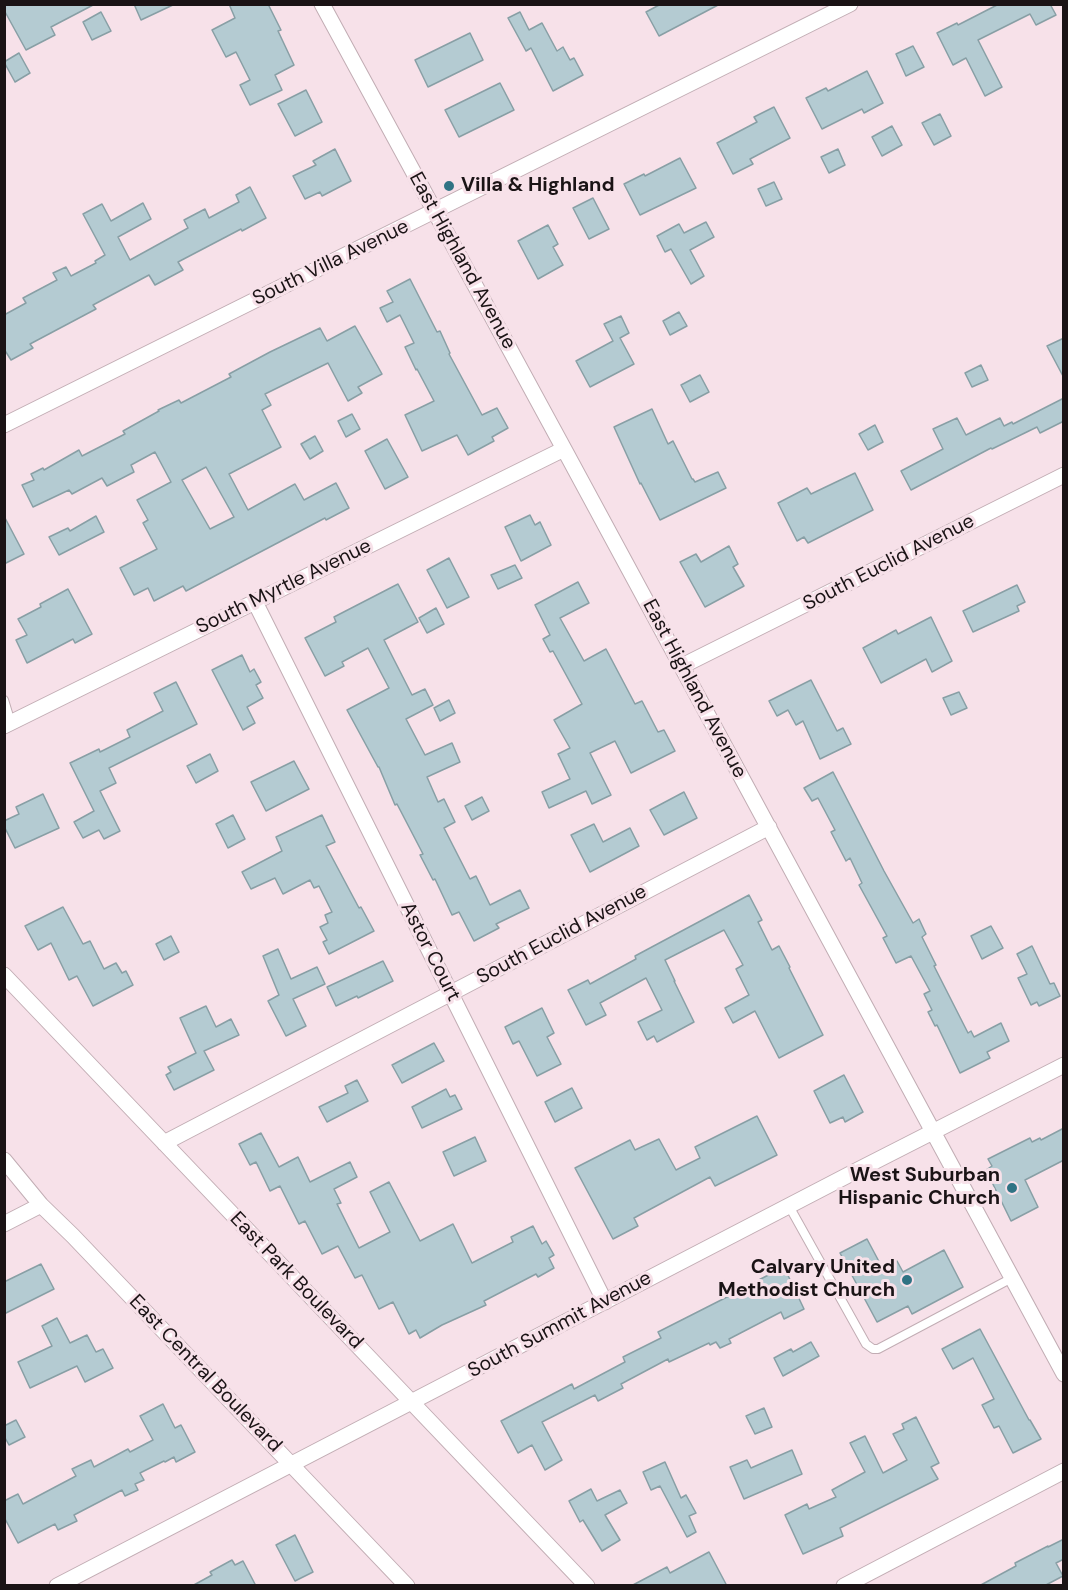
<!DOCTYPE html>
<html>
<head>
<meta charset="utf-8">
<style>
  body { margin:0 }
  #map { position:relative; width:1068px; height:1590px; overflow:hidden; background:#f7e1e9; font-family:"DM Sans",sans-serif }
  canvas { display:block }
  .frame { position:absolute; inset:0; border:6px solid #1a1315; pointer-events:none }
</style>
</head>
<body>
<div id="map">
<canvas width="1068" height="1590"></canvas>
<div class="frame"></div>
</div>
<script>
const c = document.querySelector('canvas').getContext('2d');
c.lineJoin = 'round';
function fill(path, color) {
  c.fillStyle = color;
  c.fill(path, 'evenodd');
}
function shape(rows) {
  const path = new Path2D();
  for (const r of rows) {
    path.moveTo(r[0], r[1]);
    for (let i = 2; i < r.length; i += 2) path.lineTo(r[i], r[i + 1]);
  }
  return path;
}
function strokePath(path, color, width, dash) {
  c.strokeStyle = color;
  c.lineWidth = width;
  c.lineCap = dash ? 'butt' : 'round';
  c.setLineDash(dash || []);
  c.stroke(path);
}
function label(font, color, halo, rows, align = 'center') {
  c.font = font + ' "DM Sans",sans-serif';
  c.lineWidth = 6;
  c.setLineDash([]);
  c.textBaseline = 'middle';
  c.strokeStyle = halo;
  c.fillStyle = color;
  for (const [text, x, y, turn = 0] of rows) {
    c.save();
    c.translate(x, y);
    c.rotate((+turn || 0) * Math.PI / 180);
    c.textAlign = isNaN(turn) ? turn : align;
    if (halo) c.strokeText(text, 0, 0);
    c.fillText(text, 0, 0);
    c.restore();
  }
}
const building = shape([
  [4,4,95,4,51,27,55,35,26,50,4,10,4,4],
  [134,4,175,4,141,20,134,4],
  [229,4,268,4,281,30,278,31,294,65,275,75,282,90,250,105,240,85,250,80,236,52,226,57,212,30,235,18,229,4],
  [661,4,720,4,659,36,646,12,661,4],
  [999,4,1050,4,1056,15,1036,25,1030,14,978,40,1002,87,985,96,966,58,953,65,937,33,957,23,958,25,999,4],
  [101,12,111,31,92,40,83,22,101,12],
  [520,12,529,30,542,23,557,51,563,47,570,60,574,58,583,75,553,91,531,48,526,51,508,18,520,12],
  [470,33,483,60,428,87,415,60,470,33],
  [913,46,924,67,906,76,896,54,913,46],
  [19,53,30,73,15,82,4,62,19,53],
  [867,71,883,103,864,113,862,109,822,129,806,98,826,88,828,91,867,71],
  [500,83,514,110,459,137,445,110,500,83],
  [306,90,322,122,295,136,278,104,306,90],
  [774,107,790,138,750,159,753,164,733,174,717,143,757,122,754,117,774,107],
  [940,114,951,136,934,145,922,123,940,114],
  [892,126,902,145,882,156,872,137,892,126],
  [335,149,351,181,322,196,320,192,305,199,293,176,316,165,313,161,335,149],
  [838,149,845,165,829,173,821,157,838,149],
  [680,158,696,188,640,215,624,184,644,174,645,176,680,158],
  [774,182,782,199,766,206,758,189,774,182],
  [250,187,266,218,242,231,241,229,178,262,183,270,155,285,149,275,93,305,96,309,30,344,33,348,11,360,4,349,4,315,26,303,23,298,57,280,53,273,66,267,71,276,96,263,95,261,105,255,83,214,102,204,111,221,143,203,151,219,118,237,130,260,188,228,184,220,205,209,209,218,239,202,236,195,250,187],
  [593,198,609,229,589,239,573,208,593,198],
  [706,222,714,237,690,250,704,276,691,284,671,249,665,252,657,236,679,224,684,233,706,222],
  [548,225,558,244,553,247,563,265,538,279,518,241,548,225],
  [410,279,437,332,440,331,450,353,449,354,482,415,497,408,508,428,492,437,494,441,468,455,457,435,422,451,405,415,434,401,417,369,416,370,405,347,414,343,400,315,387,322,380,308,393,302,387,291,410,279],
  [679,312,687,326,670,335,663,321,679,312],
  [621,316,629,333,620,338,634,364,590,387,576,361,613,341,604,324,621,316],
  [355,326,382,374,358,387,362,393,348,401,328,363,265,394,271,405,262,410,281,447,229,474,248,510,295,484,304,500,336,483,349,508,326,520,325,518,186,591,183,586,154,601,148,588,134,595,120,568,157,549,143,523,148,520,137,500,171,482,155,452,131,465,134,472,107,486,102,478,72,494,69,490,33,507,22,485,34,480,31,474,43,468,44,470,79,450,82,456,125,434,123,431,159,411,158,410,179,400,181,403,231,377,229,374,270,352,320,328,327,341,355,326],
  [206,467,234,517,210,529,182,480,206,467],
  [1064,338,1064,378,1047,346,1064,338],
  [981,365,988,380,972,387,965,373,981,365],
  [700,375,709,392,690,402,681,385,700,375],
  [1064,398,1064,421,1040,433,1037,427,992,449,991,448,911,490,901,471,943,449,933,429,957,418,966,435,1000,418,1004,426,1012,422,1013,424,1064,398],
  [652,409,668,444,673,441,692,479,693,479,695,482,718,472,726,488,660,520,641,483,640,484,614,427,652,409],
  [352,414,360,429,346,437,338,421,352,414],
  [875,425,883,442,868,450,859,434,875,425],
  [315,436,323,451,310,459,301,444,315,436],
  [387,439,408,477,385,489,365,451,387,439],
  [855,473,873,510,808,543,804,537,797,541,778,503,807,488,811,494,855,473],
  [530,515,535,525,540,522,551,545,521,561,505,527,530,515],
  [4,516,24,554,4,564,4,516],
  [96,516,104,532,59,555,49,537,68,528,70,531,96,516],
  [729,546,738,564,733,567,744,586,705,607,680,562,696,554,701,562,729,546],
  [449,558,469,597,447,608,427,570,449,558],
  [515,565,522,578,498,589,491,575,515,565],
  [578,582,589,603,560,618,584,661,606,649,635,704,642,701,658,732,664,730,675,751,631,773,615,741,590,753,611,795,592,804,586,791,549,808,542,792,570,779,558,754,570,748,554,720,582,704,553,651,550,652,543,639,550,635,535,605,578,582],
  [398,584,418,622,384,640,412,695,425,689,433,705,406,719,425,755,452,743,460,762,427,777,438,802,444,799,455,822,444,828,470,879,476,876,490,905,520,890,529,908,496,924,499,928,474,941,459,912,452,915,435,879,433,880,420,855,423,854,397,804,395,805,379,767,378,767,347,710,389,688,368,648,342,662,344,666,325,676,305,638,336,622,334,617,398,584],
  [1017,585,1025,602,1017,606,1019,611,973,632,963,611,1017,585],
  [68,589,92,634,75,643,73,639,27,663,16,640,27,635,18,619,41,607,40,604,68,589],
  [436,608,444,624,427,633,419,618,436,608],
  [931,617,952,661,932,672,926,659,881,683,863,648,896,630,898,634,931,617],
  [242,655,250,672,254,669,261,682,256,685,263,698,247,707,255,723,243,730,212,670,242,655],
  [811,680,837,731,843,728,851,744,820,759,803,721,796,725,788,710,777,716,769,701,811,680],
  [176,682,197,724,109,768,116,783,100,791,120,831,104,839,99,830,83,838,74,822,94,811,70,763,99,749,100,752,130,737,127,730,163,711,154,693,176,682],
  [959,692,967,708,951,715,943,698,959,692],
  [449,700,455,713,440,721,434,708,449,700],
  [210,754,218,771,196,783,187,766,210,754],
  [294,761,309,789,266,811,251,782,294,761],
  [833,772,884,871,913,923,919,919,926,934,922,937,936,965,934,966,968,1033,971,1031,974,1037,1001,1023,1009,1041,987,1052,990,1058,960,1073,937,1025,935,1026,928,1012,932,1010,924,994,930,991,911,956,896,963,883,938,887,936,859,885,862,883,850,858,846,861,831,832,835,830,818,798,812,801,804,788,833,772],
  [684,792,697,818,664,835,650,810,684,792],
  [43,794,59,828,15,848,4,826,4,821,19,814,16,807,43,794],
  [482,797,489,811,472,820,465,806,482,797],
  [233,815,245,839,228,848,216,824,233,815],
  [322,815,335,842,326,846,359,908,361,907,374,931,329,954,323,942,327,940,320,927,328,923,325,915,332,912,319,886,314,888,310,880,283,894,275,878,251,889,242,872,282,851,276,837,322,815],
  [594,824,603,842,630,828,639,846,590,872,571,835,594,824],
  [749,895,762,920,758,922,772,950,779,946,790,967,789,968,823,1035,779,1058,755,1011,733,1023,725,1008,749,995,736,969,743,965,724,930,665,960,675,981,674,981,694,1022,657,1042,654,1036,647,1040,638,1022,662,1010,646,978,600,1003,606,1015,586,1025,568,990,588,980,590,984,636,959,635,956,749,895],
  [63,907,83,944,90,941,104,969,116,963,122,973,126,971,133,985,93,1006,77,976,69,980,51,943,38,950,25,926,63,907],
  [991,926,1003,948,982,959,971,936,991,926],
  [171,936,179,952,164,960,156,944,171,936],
  [1032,946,1050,984,1054,983,1060,996,1039,1006,1037,1002,1031,1005,1018,978,1027,974,1017,954,1032,946],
  [278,949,291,979,317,967,325,984,293,999,306,1026,286,1036,268,1001,279,995,263,956,278,949],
  [383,961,393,981,358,998,357,996,336,1006,327,987,383,961],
  [206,1006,216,1027,231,1019,239,1035,204,1051,214,1070,174,1090,166,1075,171,1072,168,1067,196,1053,180,1018,206,1006],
  [542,1008,554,1033,547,1037,561,1064,537,1076,519,1041,513,1044,505,1027,542,1008],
  [434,1043,444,1061,402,1083,392,1065,434,1043],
  [844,1075,863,1112,845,1122,843,1117,830,1123,814,1091,844,1075],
  [357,1080,368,1101,327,1122,319,1107,348,1093,345,1086,357,1080],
  [572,1088,582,1108,555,1122,545,1102,572,1088],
  [446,1089,450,1097,455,1095,462,1109,422,1128,412,1107,446,1089],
  [757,1116,777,1155,715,1186,710,1177,634,1218,638,1226,613,1239,575,1168,630,1140,635,1150,659,1139,676,1170,700,1158,695,1147,757,1116],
  [1064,1128,1064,1160,1025,1180,1038,1207,1011,1221,986,1170,992,1166,988,1159,1030,1138,1032,1142,1040,1138,1041,1140,1064,1128],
  [261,1133,279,1167,298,1157,310,1182,350,1162,357,1177,334,1189,341,1203,337,1204,359,1248,390,1232,370,1192,389,1182,420,1241,453,1224,472,1263,513,1242,511,1237,533,1226,542,1244,546,1241,554,1255,549,1258,554,1268,538,1277,536,1274,484,1301,486,1305,442,1325,420,1338,416,1330,409,1334,393,1302,379,1309,362,1275,355,1278,338,1246,322,1254,305,1221,299,1224,280,1186,270,1191,256,1162,250,1165,239,1144,261,1133],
  [475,1137,486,1161,454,1176,443,1152,475,1137],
  [867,1239,883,1269,897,1261,903,1272,944,1250,963,1287,912,1314,908,1306,877,1322,840,1253,867,1239],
  [41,1264,54,1289,4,1314,4,1282,41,1264],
  [784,1267,804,1309,784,1319,781,1312,729,1339,731,1343,720,1348,716,1342,710,1345,709,1343,669,1362,668,1359,621,1384,623,1388,598,1401,595,1395,542,1422,562,1460,545,1470,532,1445,518,1453,501,1421,572,1384,574,1389,625,1362,623,1357,661,1338,658,1332,729,1296,728,1295,747,1285,747,1286,784,1267],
  [57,1318,70,1343,87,1335,96,1352,103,1349,113,1368,85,1382,77,1366,30,1388,18,1362,52,1346,42,1326,57,1318],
  [980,1329,1029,1420,1030,1420,1041,1439,1013,1453,999,1426,994,1428,982,1405,994,1399,973,1358,953,1369,942,1349,980,1329],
  [811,1342,819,1356,783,1376,774,1358,791,1349,793,1352,811,1342],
  [163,1404,175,1428,181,1425,195,1452,176,1462,174,1457,165,1462,164,1461,140,1473,144,1480,135,1484,138,1490,125,1496,122,1490,74,1515,77,1521,58,1530,55,1524,18,1543,4,1517,4,1501,18,1494,23,1504,76,1476,72,1469,91,1460,94,1467,128,1449,130,1452,153,1440,140,1416,163,1404],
  [764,1408,772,1427,755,1434,746,1416,764,1408],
  [916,1417,939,1463,931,1467,938,1479,840,1528,843,1536,803,1554,785,1515,807,1504,809,1509,836,1497,832,1490,865,1472,850,1443,865,1436,883,1473,907,1460,893,1434,904,1429,902,1424,916,1417],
  [16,1420,25,1437,9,1445,4,1436,4,1426,16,1420],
  [792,1450,802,1474,744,1499,730,1467,747,1460,751,1468,792,1450],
  [665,1462,681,1498,686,1495,696,1513,689,1516,696,1532,687,1537,660,1486,651,1490,643,1472,665,1462],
  [591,1489,597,1501,620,1490,627,1503,605,1515,620,1540,602,1551,583,1520,580,1522,569,1501,591,1489],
  [295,1535,313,1572,295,1581,276,1545,295,1535],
  [1064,1539,1064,1559,1056,1563,1063,1576,1044,1586,979,1586,1016,1566,1015,1563,1048,1546,1048,1547,1064,1539],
  [709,1552,727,1586,631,1586,667,1567,670,1573,709,1552],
  [232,1560,235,1565,243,1561,256,1586,192,1586,212,1575,210,1572,232,1560]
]);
fill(building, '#b4cbd2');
strokePath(building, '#889fa5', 1.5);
const service = shape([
  [4,700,11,723],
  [789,1206,866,1344,873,1349,878,1349,1012,1278]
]);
const minor = shape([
  [322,4,564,449,1064,1374],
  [4,425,850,4],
  [255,602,605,1302],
  [682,666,1064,475],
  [4,726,564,449],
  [4,975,587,1586],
  [164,1143,769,827],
  [4,1160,41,1205,73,1236,407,1586],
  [4,1224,41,1205],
  [57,1586,854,1172,1064,1065],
  [844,1586,1064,1471]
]);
strokePath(service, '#c2adb4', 10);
strokePath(minor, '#c2adb4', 17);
strokePath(service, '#fff', 8);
strokePath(minor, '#fff', 15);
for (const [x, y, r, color] of [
  [449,186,6,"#307384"],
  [1012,1188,6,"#307384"],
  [907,1280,6,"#307384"]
]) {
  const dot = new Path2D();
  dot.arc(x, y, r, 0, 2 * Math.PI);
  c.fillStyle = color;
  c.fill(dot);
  strokePath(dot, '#f7e1e9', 2);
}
label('bold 20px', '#1a1315', '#f7e1e9', [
  ["Villa & Highland",461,186,"left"],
  ["West Suburban",1000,1176],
  ["Hispanic Church",1000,1199],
  ["Calvary United",895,1268],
  ["Methodist Church",895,1291]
], 'right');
label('20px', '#1a1315', '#f7e1e9', [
  ["East Highland Avenue",462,261,61],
  ["South Villa Avenue",331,263,-26],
  ["South Euclid Avenue",889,563,-27],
  ["South Myrtle Avenue",284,587,-26],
  ["East Highland Avenue",694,689,62],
  ["South Euclid Avenue",562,935,-28],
  ["Astor Court",430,952,63],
  ["East Park Boulevard",296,1281,46],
  ["South Summit Avenue",560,1325,-28],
  ["East Central Boulevard",205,1374,46]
]);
</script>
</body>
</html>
